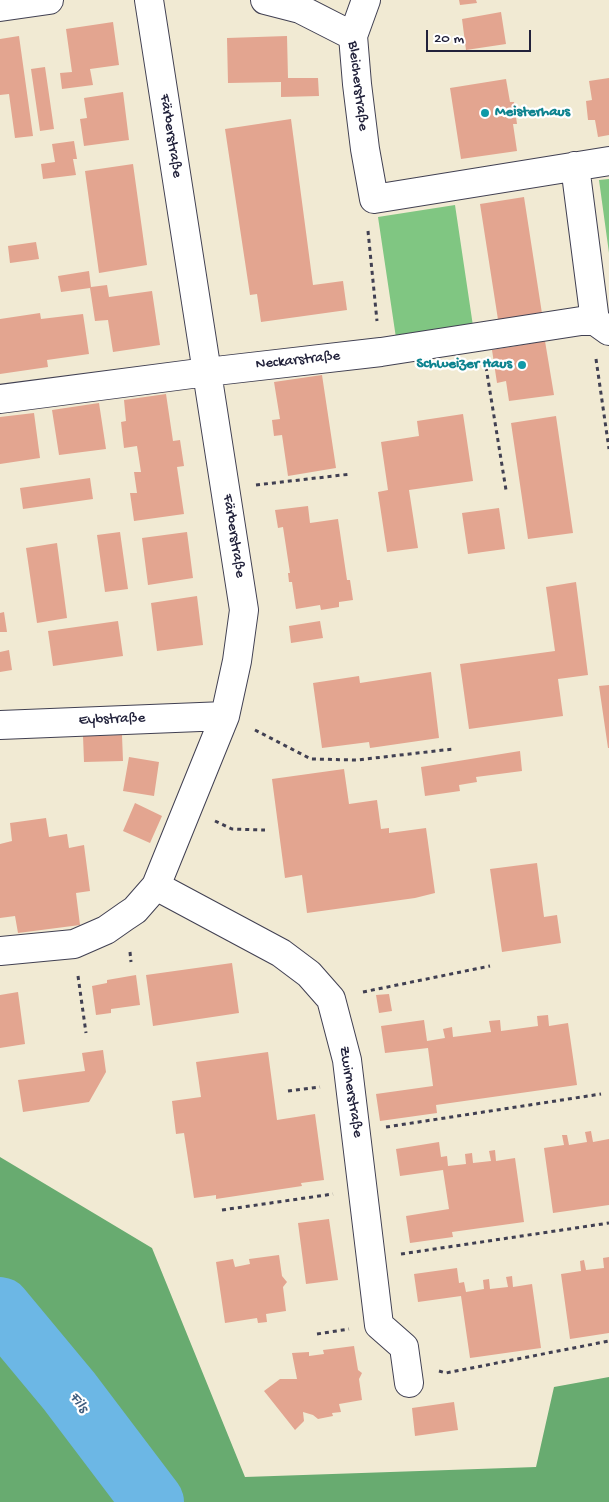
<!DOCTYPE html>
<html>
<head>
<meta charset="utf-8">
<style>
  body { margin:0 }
  #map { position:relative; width:609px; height:1502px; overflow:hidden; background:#f1ead3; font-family:"Gochi Hand",sans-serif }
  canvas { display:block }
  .scale { position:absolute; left:426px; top:30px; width:105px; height:22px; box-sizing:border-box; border:2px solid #22223b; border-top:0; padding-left:6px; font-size:15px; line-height:18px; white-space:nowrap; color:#22223b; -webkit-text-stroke:4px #fff; paint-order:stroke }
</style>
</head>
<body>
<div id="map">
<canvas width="609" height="1502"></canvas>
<div class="scale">20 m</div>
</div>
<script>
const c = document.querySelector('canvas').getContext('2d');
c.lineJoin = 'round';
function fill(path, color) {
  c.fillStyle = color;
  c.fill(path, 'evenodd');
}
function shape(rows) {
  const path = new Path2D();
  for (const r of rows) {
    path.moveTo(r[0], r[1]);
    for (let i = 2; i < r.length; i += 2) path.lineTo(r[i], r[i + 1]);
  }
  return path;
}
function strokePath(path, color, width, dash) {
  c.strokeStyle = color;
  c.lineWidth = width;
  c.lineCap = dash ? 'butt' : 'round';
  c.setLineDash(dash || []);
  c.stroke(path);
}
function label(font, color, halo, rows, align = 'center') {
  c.font = font + ' "Gochi Hand",sans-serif';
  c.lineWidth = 4.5;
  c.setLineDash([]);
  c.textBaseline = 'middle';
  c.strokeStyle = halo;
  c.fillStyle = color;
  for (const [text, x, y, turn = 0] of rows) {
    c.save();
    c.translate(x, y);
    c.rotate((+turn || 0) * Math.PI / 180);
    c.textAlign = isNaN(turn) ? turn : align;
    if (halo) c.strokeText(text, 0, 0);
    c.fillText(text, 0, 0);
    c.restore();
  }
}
fill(shape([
  [609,179,609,253,599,180],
  [455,205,473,326,396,338,378,217]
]), '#80c682');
fill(shape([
  [0,1157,152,1248,245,1477,536,1467,554,1387,609,1377,609,1502,0,1502]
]), '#68ab70');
strokePath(shape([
  [0,1308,69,1391,153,1502]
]), '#6cb7e5', 62);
fill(shape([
  [459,0,476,0,477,3,460,5],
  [501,12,506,44,466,50,462,19],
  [113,22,119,65,90,69,93,85,62,89,60,73,72,72,66,29],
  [19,36,33,136,15,138,9,94,0,95,0,39],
  [287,36,288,78,318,78,319,96,281,97,281,82,228,83,227,38],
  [45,67,54,129,40,131,31,69],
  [609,78,609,135,598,137,595,120,588,120,586,101,592,100,589,81],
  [506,79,510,102,514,102,517,124,513,124,517,151,461,159,450,88],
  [123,92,129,140,84,146,80,119,87,118,84,98],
  [291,119,313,285,343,281,347,310,261,322,257,294,250,295,225,129],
  [74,141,77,159,73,159,76,175,43,179,41,164,55,162,52,144],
  [133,164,147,265,99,273,85,171],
  [524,197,543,320,499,326,480,204],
  [36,242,39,259,10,263,8,246],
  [89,271,91,287,107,285,109,297,152,291,160,345,113,352,108,320,95,321,90,288,61,292,58,276],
  [40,313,41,319,83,314,89,354,47,360,48,367,0,374,0,319],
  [545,341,554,395,509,401,506,381,497,383,492,350],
  [322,375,336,468,288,476,282,435,274,436,272,420,280,419,274,382],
  [166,394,173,441,180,440,184,466,177,467,184,514,134,521,130,493,137,493,134,472,141,472,137,446,124,448,121,422,126,421,124,400],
  [99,403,106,449,59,455,52,410],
  [34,413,40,458,0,464,0,417],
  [463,414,473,481,409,490,418,548,387,552,378,492,388,490,381,442,419,436,417,421],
  [556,416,573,533,528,539,511,423],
  [90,478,93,499,23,509,20,488],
  [308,506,310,523,338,519,347,580,350,580,353,600,339,602,339,607,321,610,320,605,296,609,292,582,289,582,288,573,290,573,283,527,278,528,275,510],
  [499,508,505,549,468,554,462,513],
  [120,532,128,589,105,592,97,535],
  [187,532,193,578,148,585,142,538],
  [57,543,67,618,37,623,26,548],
  [576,582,588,675,558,679,563,716,469,729,460,664,555,651,546,587],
  [197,596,203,645,157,651,151,603],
  [4,612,7,632,0,632,0,613],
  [118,621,123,656,53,666,48,631],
  [320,621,323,638,291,643,289,626],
  [9,650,12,670,0,672,0,652],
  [431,672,439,738,370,748,369,742,322,748,313,683,359,676,360,683],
  [609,685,609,748,608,748,599,686],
  [122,735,123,761,84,762,83,736],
  [520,751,522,771,476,777,477,782,459,785,460,791,425,796,421,767],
  [129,757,159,762,154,796,123,791],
  [344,769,349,804,377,800,381,829,389,828,389,833,426,828,435,893,415,898,307,913,302,875,285,878,272,779],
  [135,803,162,816,150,843,123,831],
  [46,818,49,837,67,834,69,848,84,845,90,891,76,893,80,925,18,933,15,916,0,918,0,844,12,841,10,823],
  [537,863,544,917,557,915,561,943,502,952,490,869],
  [232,963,239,1013,153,1026,146,975],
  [136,975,140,1005,111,1009,111,1013,96,1015,92,986,107,983,107,980],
  [18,992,25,1044,0,1048,0,995],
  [389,994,392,1011,379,1013,376,995],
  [548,1015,549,1026,568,1023,577,1085,436,1105,437,1113,380,1121,376,1094,433,1086,428,1048,385,1053,381,1026,424,1020,427,1041,445,1038,443,1029,452,1027,453,1037,491,1032,489,1021,500,1020,501,1031,538,1026,537,1016],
  [103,1050,106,1072,89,1102,23,1112,18,1080,85,1071,82,1053],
  [268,1052,277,1120,315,1114,324,1180,301,1183,302,1186,216,1199,216,1195,194,1198,184,1133,176,1134,172,1101,201,1097,196,1062],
  [591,1131,593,1142,609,1139,609,1205,553,1213,544,1148,564,1145,562,1135,567,1135,569,1145,587,1142,585,1132],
  [439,1142,441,1157,447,1156,448,1166,466,1164,465,1154,472,1153,473,1163,491,1161,489,1151,495,1150,496,1161,515,1158,524,1222,452,1232,453,1237,410,1243,406,1216,449,1209,443,1170,400,1176,396,1149],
  [329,1219,338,1280,306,1284,298,1223],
  [279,1255,282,1276,287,1282,283,1287,286,1311,266,1314,267,1322,258,1323,257,1318,225,1323,216,1262,233,1259,235,1267,250,1264,249,1259],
  [609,1257,609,1333,570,1339,561,1274,581,1271,580,1261,584,1260,586,1270,604,1268,603,1258],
  [457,1268,459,1283,464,1282,466,1292,484,1289,483,1280,489,1279,490,1289,508,1287,506,1277,512,1276,513,1287,532,1284,541,1348,470,1358,461,1296,418,1302,414,1274],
  [354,1346,358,1370,362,1373,359,1379,362,1400,339,1404,341,1412,332,1413,333,1416,318,1419,313,1415,303,1412,304,1421,295,1430,264,1391,280,1379,297,1379,292,1353,309,1352,309,1356,324,1354,323,1350],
  [454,1402,458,1430,415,1436,412,1408]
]), '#e3a590');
const minor = shape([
  [265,0,300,9,353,36],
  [366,0,353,36,357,84,365,149,374,199,609,161],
  [0,7,49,0],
  [575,166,595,321],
  [0,399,207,372,381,352,581,321,595,321,609,331],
  [0,725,225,716],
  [156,886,281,953,309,974,331,999,347,1060,379,1325,404,1347,409,1383],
  [0,951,74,944,106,930,126,916,135,910,156,886,225,716,237,661,244,610,149,0]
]);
strokePath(minor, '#414052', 30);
strokePath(shape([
  [368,231,377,321],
  [596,359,609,449],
  [486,367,506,490],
  [256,485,351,474],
  [255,730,311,759,357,760,453,749],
  [215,821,232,829,265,830],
  [130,952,131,962],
  [78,976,86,1033],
  [363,992,490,966],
  [288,1091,320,1087],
  [386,1127,601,1094],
  [222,1210,333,1194],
  [401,1254,609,1223],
  [317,1334,349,1329],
  [439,1371,446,1373,609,1341]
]), '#414052', 3, [4, 4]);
strokePath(minor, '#fff', 28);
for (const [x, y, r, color] of [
  [485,113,5,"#0f9aa8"],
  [522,365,5,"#0f9aa8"]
]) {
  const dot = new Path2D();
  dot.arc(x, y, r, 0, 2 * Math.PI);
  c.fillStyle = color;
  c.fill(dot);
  strokePath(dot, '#fff', 2);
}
label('15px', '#22223b', '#fff', [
  ["Bleicherstraße",357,86,83],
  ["Färberstraße",170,136,81],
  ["Neckarstraße",298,361,-6],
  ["Färberstraße",233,536,81],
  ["Eybstraße",112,720,-2],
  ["Zwirnerstraße",350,1092,81]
]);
label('bold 15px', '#0d838f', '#fff', [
  ["Meisterhaus",495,113],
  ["Schweizer Haus",512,365,"right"]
], 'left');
label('italic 16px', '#405e7f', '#fff', [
  ["Fils",78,1403,53]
]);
</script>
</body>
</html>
